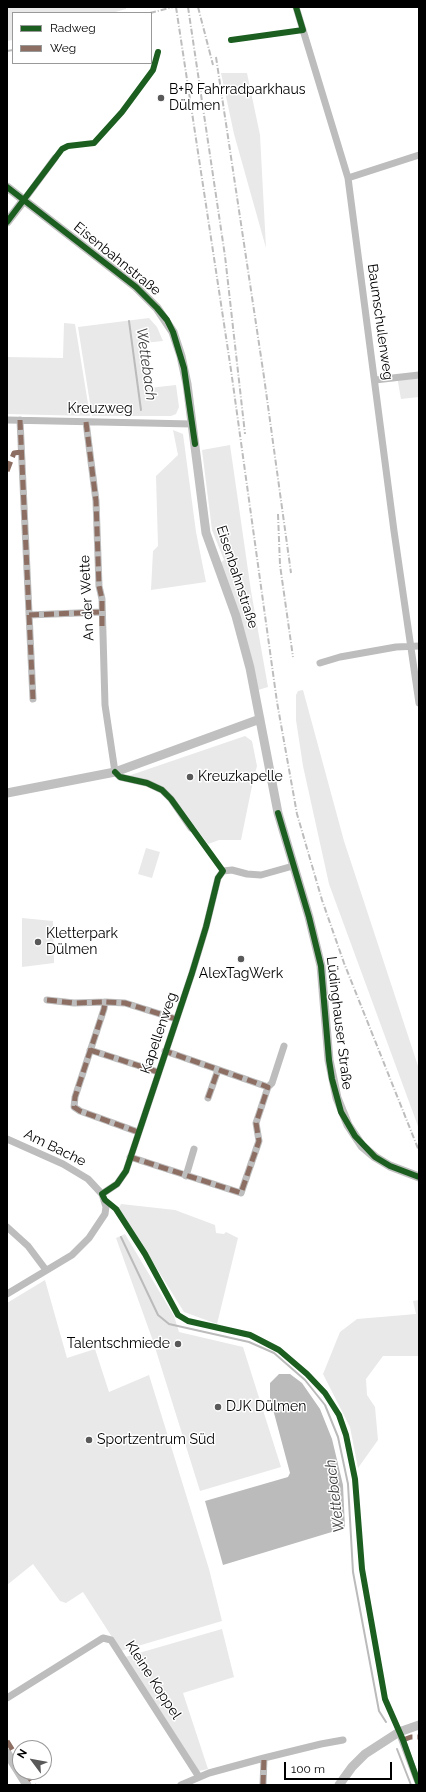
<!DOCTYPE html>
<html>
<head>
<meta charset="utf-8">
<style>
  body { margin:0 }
  #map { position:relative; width:426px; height:1792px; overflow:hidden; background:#fff; font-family:Raleway,sans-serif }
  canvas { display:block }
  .frame { position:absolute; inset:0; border:8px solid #000; pointer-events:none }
  .legend { position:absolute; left:12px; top:12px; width:140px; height:52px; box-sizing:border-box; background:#fff; border:1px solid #999; margin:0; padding:5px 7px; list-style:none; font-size:12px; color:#000 }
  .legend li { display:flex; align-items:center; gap:8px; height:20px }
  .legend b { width:20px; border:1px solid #999 }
  .north { position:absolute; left:12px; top:1740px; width:40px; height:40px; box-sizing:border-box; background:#fff; border:1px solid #999; border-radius:50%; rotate:302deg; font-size:11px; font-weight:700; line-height:16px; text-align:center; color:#000 }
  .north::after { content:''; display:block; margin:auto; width:14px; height:18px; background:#595959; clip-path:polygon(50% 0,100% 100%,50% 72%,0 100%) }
  .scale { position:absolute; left:284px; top:1762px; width:108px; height:18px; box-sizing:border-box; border:2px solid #000; border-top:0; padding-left:5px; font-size:12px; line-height:14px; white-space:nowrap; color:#000; -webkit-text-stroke:3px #fff; paint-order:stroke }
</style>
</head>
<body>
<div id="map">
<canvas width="426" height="1792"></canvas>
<div class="frame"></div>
<ul class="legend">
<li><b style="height:5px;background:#1b5e20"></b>Radweg</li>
<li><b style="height:5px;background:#8d6e63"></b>Weg</li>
</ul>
<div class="north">N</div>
<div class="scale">100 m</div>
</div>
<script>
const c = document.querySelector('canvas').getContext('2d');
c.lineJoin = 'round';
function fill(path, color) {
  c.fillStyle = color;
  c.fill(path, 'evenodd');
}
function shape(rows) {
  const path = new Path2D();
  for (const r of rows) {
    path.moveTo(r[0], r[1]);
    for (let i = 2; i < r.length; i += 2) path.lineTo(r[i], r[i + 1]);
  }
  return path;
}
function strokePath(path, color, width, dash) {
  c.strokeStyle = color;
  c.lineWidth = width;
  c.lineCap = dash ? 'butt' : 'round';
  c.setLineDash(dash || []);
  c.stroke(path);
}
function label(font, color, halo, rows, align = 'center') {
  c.font = font + ' Raleway,sans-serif';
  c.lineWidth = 3;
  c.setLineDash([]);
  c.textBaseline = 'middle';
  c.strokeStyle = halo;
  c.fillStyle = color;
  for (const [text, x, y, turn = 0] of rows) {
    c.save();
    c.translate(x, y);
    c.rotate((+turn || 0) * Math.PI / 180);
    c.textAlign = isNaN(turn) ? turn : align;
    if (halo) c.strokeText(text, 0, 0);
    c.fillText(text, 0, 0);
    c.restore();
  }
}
fill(shape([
  [7,7,126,7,126,9,112,13,13,13,13,40,7,41],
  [221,73,247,73,260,135,266,248,234,134],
  [149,318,157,327,163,341,144,343,149,388,176,385,179,407,176,414,171,416,92,416,78,327],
  [64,323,75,324,90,416,7,414,7,357,63,358],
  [419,374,419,397,401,399,397,376],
  [173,430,183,434,196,532,206,582,151,590,153,551,158,546,156,476,178,455],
  [230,445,251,591,268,687,255,691,218,564,224,560,212,530,202,450],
  [303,690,344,841,419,1069,419,1129,329,884,303,766,296,720,296,695,298,691],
  [245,736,252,741,257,766,253,781,241,840,219,840,208,844,173,798,128,776],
  [146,848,160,852,152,878,138,874],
  [22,918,53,921,54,963,22,967],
  [121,1204,175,1210,215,1225,216,1233,224,1234,226,1232,238,1238,217,1324,184,1312,119,1208],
  [125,1234,174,1316,179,1332,243,1347,281,1467,200,1491,153,1341,116,1238],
  [45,1280,67,1358,95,1349,109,1392,149,1375,209,1569,222,1621,121,1651,83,1592,66,1603,60,1601,33,1564,7,1585,7,1303],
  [419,1300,419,1356,383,1356,366,1379,367,1395,375,1407,378,1440,358,1468,350,1427,323,1374,340,1332,357,1319,416,1314,413,1301],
  [222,1629,234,1677,183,1693,208,1769,199,1771,125,1657]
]), '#e9e9e9');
fill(shape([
  [279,1374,290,1374,302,1383,320,1409,332,1439,343,1485,345,1528,223,1565,205,1501,288,1477,290,1473,270,1398,270,1383]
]), '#bbb');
strokePath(shape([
  [129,321,141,410],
  [121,1237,158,1315,169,1324,249,1342,274,1353,305,1380,325,1405,338,1437,348,1484,353,1572,379,1711,386,1722],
  [397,1749,411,1785]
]), '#bbb', 2);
strokePath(shape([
  [296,7,348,178,394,531,419,703],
  [348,178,419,155],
  [24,200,55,158],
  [375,380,419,375],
  [7,420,192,424],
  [20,420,33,699],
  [86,422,96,501,99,586,102,599,105,705,115,772,120,777,147,783,162,790,171,799,191,828],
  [29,615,102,612],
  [320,663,340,657,396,647,419,646],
  [47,1000,74,1003,105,1002],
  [90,1050,158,1072],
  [268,1087,272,1083,284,1046],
  [208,1098,218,1070],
  [138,1132,80,1111,74,1107,75,1097,104,1009,105,1002,125,1003,176,1019],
  [7,1139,63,1164,88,1179,102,1194,106,1207,105,1214,89,1238,72,1255,7,1294],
  [130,1157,241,1193,259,1141,256,1123,268,1087,165,1051],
  [186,1176,194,1149],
  [102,1194,117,1184,126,1171,192,973,206,927,218,878,223,871,232,870,247,874,261,875,293,866],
  [7,1227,28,1246,46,1270],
  [7,1698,103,1638,111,1640,199,1777],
  [399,1732,419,1785],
  [181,1785,209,1773,264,1758,321,1744,343,1740],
  [263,1785,264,1758]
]), '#bdbdbd', 7);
strokePath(shape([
  [7,187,136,287,157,308,173,332,181,356,187,384,206,533,236,616,250,668,278,813,309,917,321,966,329,1060,337,1098,348,1125,362,1146,375,1157,390,1166,419,1177],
  [7,222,24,200],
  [7,793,115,772,260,719],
  [7,1753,27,1785],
  [339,1785,352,1767,365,1754,399,1732,419,1725]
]), '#c0c0c0', 9);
strokePath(shape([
  [176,7,231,370,277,702,297,814,322,900,344,963,419,1151],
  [188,7,225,256,245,434],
  [198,7,213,65],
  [150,13,173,7],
  [7,51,13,50],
  [216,57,264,377,291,573],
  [278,514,280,565,293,657]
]), '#bdbdbd', 2, [6, 2, 1, 2]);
strokePath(shape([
  [20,420,33,699],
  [86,422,96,501,99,586,102,599,102,628],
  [7,471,14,453,21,452],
  [29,615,102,612],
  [47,1000,74,1003,105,1002],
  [90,1050,158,1072],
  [208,1098,218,1070],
  [138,1132,80,1111,74,1107,75,1097,104,1009,105,1002,125,1003,176,1019],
  [130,1157,241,1193,259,1141,256,1123,268,1087,165,1051],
  [403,1740,411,1737,419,1737],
  [7,1741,20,1762],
  [26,1772,34,1785],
  [263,1785,264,1758]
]), '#8d6e63', 5, [10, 5]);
strokePath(shape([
  [231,40,303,30,296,7],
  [7,187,136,287,157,308,167,320,173,332,184,368,195,444],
  [7,222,62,149,68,146,94,143,122,112,153,70,158,52],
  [115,772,120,777,147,783,162,790,171,799,223,871,218,878,206,927,192,973,126,1171,117,1184,102,1194,105,1200,116,1209,145,1254,178,1315,188,1321,250,1335,279,1350,307,1374,325,1393,339,1415,346,1435,355,1479,362,1569,385,1699,403,1740,419,1785],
  [278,813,309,917,321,966,329,1060,332,1079,341,1112,355,1136,375,1157,390,1166,419,1177]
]), '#1b5e20', 6);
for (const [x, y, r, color] of [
  [161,98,4,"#595959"],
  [190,777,4,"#595959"],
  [38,942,4,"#595959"],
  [241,959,4,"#595959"],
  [178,1344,4,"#595959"],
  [218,1407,4,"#595959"],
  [89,1440,4,"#595959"]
]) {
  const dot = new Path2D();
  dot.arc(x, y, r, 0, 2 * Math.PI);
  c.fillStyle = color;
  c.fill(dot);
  strokePath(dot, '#fff', 1.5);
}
label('14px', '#000', '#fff', [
  ["B+R Fahrradparkhaus",169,90],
  ["Dülmen",169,106],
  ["Kreuzkapelle",198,777],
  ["Kletterpark",46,934],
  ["Dülmen",46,950],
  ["AlexTagWerk",241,974,"center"],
  ["Talentschmiede",170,1344,"right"],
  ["DJK Dülmen",226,1407],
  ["Sportzentrum Süd",97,1440]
], 'left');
label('14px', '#000', '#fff', [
  ["Eisenbahnstraße",117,259,39],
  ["Baumschulenweg",380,322,82],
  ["Kreuzweg",100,409],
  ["Eisenbahnstraße",237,577,72],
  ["An der Wette",87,598,-93],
  ["Lüdinghauser Straße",339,1023,83],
  ["Kapellenweg",159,1033,-71],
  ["Am Bache",55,1148,26],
  ["Kleine Koppel",153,1680,57]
]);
label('italic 15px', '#3f3f3f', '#fff', [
  ["Wettebach",146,364,82],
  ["Wettebach",335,1496,-97]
]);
</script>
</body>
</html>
